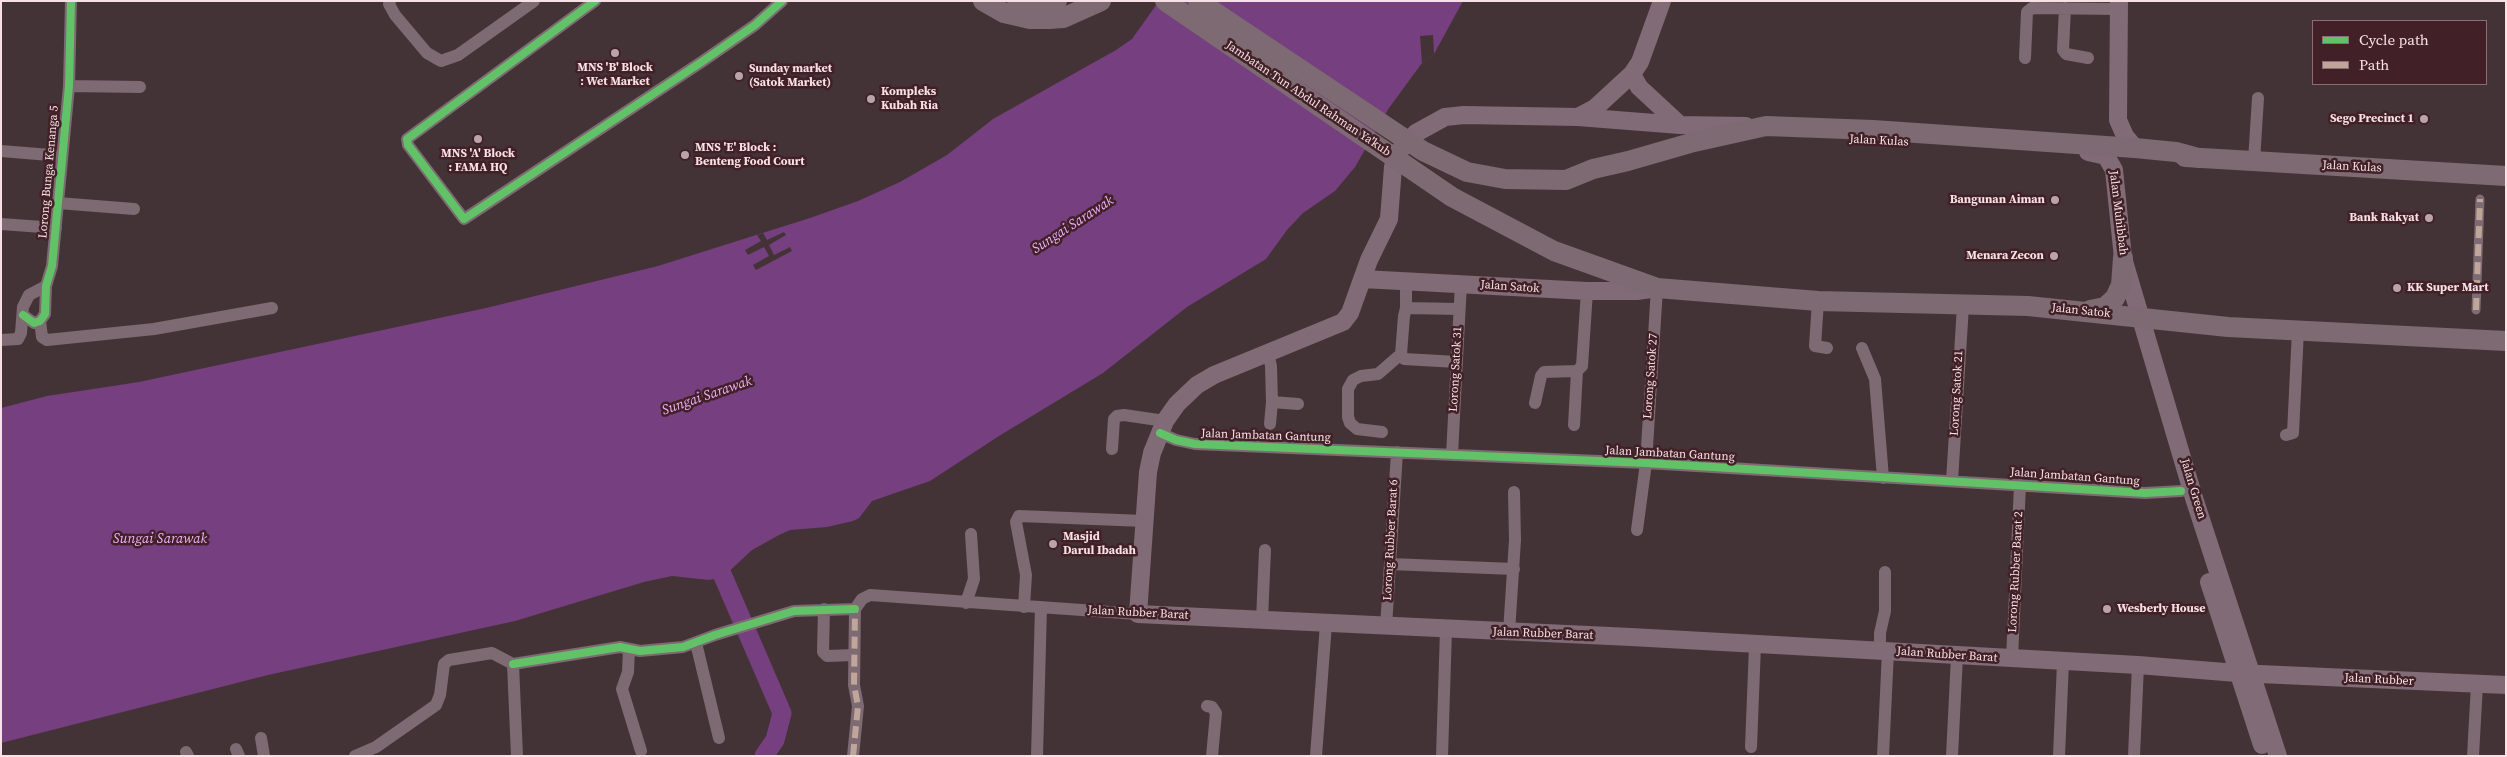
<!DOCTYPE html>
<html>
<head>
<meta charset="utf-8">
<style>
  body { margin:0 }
  #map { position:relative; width:2507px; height:757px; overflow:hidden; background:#443336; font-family:"Source Serif 4",serif }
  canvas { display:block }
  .frame { position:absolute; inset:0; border:2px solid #f8e1e4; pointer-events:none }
  .legend { position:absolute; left:2312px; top:20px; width:175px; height:65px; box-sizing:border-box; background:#412127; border:1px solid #8a6e73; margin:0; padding:6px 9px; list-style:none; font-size:15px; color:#f8e1e4 }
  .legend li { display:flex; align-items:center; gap:10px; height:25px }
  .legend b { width:25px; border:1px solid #8a6e73 }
</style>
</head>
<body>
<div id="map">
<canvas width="2507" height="757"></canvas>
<div class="frame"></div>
<ul class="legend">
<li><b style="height:6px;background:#61c268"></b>Cycle path</li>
<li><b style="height:6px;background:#c0a59a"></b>Path</li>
</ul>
</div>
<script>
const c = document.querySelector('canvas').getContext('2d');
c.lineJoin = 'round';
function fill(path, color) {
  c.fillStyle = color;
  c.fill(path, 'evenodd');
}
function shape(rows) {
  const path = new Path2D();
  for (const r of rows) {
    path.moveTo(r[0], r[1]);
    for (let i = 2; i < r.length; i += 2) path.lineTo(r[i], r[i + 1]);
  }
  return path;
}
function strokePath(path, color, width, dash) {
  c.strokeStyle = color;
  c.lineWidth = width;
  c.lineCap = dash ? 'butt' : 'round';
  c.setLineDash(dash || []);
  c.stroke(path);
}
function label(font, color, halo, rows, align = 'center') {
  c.font = font + ' "Source Serif 4",serif';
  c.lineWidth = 5;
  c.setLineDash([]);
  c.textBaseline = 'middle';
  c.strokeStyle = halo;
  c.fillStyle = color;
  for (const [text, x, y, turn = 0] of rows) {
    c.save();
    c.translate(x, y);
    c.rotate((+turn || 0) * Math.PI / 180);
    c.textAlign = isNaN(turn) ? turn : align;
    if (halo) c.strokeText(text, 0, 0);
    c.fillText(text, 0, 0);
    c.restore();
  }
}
fill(shape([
  [1159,1,1463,1,1434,54,1422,63,1389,108,1355,167,1335,191,1303,213,1287,230,1266,259,1187,307,1103,373,999,436,930,481,872,501,859,518,853,521,827,527,790,530,779,535,752,550,723,577,709,580,672,576,644,582,515,621,268,675,1,743,1,408,47,396,139,382,486,308,658,266,810,218,858,201,900,182,947,155,993,119,1116,50,1132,39]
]), '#763f7f');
fill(shape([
  [1433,35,1434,54,1422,63,1420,36],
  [784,232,786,235,769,245,774,255,790,247,792,251,756,270,753,265,769,256,764,247,748,255,745,250,761,241,757,235,763,233,767,240]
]), '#443336');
strokePath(shape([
  [713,553,782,713,775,740,764,756]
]), '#763f7f', 19);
strokePath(shape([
  [2476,310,2480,199]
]), '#7d6a72', 9);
strokePath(shape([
  [390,1,389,4,395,15,427,53,441,61,458,55,534,1],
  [595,1,407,139,408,145,464,219,703,61,755,25,782,1],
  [2065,8,2063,50,2066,54,2088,58],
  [2025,58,2027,12,2032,8,2119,9],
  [69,86,140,87],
  [1,151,62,156],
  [2254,161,2258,98],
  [58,203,134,209],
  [1,224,56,228],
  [1406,281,1406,308,1404,316,1401,354,1404,359,1457,362],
  [1818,301,1815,346,1827,348],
  [1406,308,1459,309],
  [23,315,34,323,40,321,45,314,46,286,52,266,69,86,71,1],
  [40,321,42,337,47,340,154,329,272,308],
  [1,340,18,339,21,333,23,307,29,295,46,286],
  [1862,348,1875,379,1883,478],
  [1268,353,1271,366,1272,402,1270,424],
  [1272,402,1298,404],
  [1535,403,1541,376,1544,372,1577,371,1582,366,1587,291],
  [1574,425,1577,371],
  [1382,432,1357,429,1350,423,1348,417,1348,389,1353,380,1361,376,1378,374,1401,354],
  [1160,433,1176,440,1195,444,1646,463,2145,493,2181,491],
  [2286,435,2293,433,2298,330],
  [1112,449,1114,419,1117,416,1124,415,1165,421],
  [1452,455,1461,283],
  [1952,481,1963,306],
  [1637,530,1646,463,1657,288],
  [1390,564,1514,569],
  [966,603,974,579,971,534],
  [1024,607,1026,575,1016,522,1019,516,1144,521],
  [824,609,823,652,827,656,854,655],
  [855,609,862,599,870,595,1138,614],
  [1262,620,1265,550],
  [1386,627,1397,452],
  [1509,632,1515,540,1514,492],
  [696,643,719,738],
  [629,649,628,672,622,689,641,751],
  [1880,652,1880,633,1885,611,1885,572],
  [2012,659,2020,485],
  [513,664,620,647,640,651,683,647,715,635,794,611,855,609],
  [1207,706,1212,707,1216,713,1212,756],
  [261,738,264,756],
  [1751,747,1755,645],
  [236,749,239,756],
  [186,752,188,756],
  [355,756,376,747,436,705,440,695,444,664,449,660,492,653,513,664,517,756],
  [853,756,858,706,854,685,855,609],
  [1037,756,1041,607],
  [1316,756,1326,624],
  [1442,756,1446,630],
  [1883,756,1888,651],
  [1952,756,1957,656],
  [2059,756,2063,662],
  [2134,756,2138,665],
  [2473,756,2477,684]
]), '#7d6a72', 12);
strokePath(shape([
  [2119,1,2118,120,2125,136,2135,148],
  [1632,74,1639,87,1680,125],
  [1578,117,1595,108,1632,74,1640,62,1662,1],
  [1746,126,1680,125,1578,117,1464,115,1445,117,1416,133,1401,149,1393,167,1389,219,1369,260,1350,313,1343,322,1214,375,1197,385,1177,404,1165,421,1152,453,1148,472,1138,614,1631,637,2138,665,2237,673,2506,685],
  [2088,152,2106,156,2114,170,2123,258,2194,498,2278,756],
  [1363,279,1587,291,1637,291,1657,288],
  [2209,582,2262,745]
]), '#816b76', 18);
strokePath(shape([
  [983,1,1004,13,1030,19,1049,19,1063,18,1101,1],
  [1017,1,1037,4,1057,1],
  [1165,1,1452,197,1554,251,1657,288,1818,301,2028,306,2228,327,2506,341],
  [1198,1,1423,151,1467,172,1505,179,1566,180,1593,169,1628,161,1694,142,1766,126,1873,130,2135,148,2176,152,2198,158],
  [2185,157,2506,176],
  [2090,310,2105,307,2115,298,2121,285,2123,258]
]), '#7e6a72', 20);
strokePath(shape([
  [2476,310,2480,199],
  [853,756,858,706,854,685,855,609]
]), '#c0a59a', 6, [12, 6]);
strokePath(shape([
  [595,1,407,139,408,145,464,219,703,61,755,25,782,1],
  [23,315,34,323,40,321,45,314,46,286,52,266,69,86,71,1],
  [1160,433,1176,440,1195,444,1646,463,2145,493,2181,491],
  [513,664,620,647,640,651,683,647,715,635,794,611,855,609]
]), '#61c268', 8);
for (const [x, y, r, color] of [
  [615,53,5,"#b9a4a7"],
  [739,76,5,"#b9a4a7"],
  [871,99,5,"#b9a4a7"],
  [2424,119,5,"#b9a4a7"],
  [478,139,5,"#b9a4a7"],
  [685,155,5,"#b9a4a7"],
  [2055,200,5,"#b9a4a7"],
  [2429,218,5,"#b9a4a7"],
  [2054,256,5,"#b9a4a7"],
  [2397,288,5,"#b9a4a7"],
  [1053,544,5,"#b9a4a7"],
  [2107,609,5,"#b9a4a7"]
]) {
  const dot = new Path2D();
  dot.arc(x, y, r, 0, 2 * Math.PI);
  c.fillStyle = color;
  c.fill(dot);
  strokePath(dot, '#412127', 2);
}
label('bold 12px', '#f8e1e4', '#412127', [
  ["MNS 'B' Block",615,68,"center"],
  [": Wet Market",615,82,"center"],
  ["Sunday market",749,69],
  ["(Satok Market)",749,83],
  ["Kompleks",881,92],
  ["Kubah Ria",881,106],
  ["Sego Precinct 1",2414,119,"right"],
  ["MNS 'E' Block :",695,148],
  ["Benteng Food Court",695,162],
  ["MNS 'A' Block",478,154,"center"],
  [": FAMA HQ",478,168,"center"],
  ["Bangunan Aiman",2045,200,"right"],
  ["Bank Rakyat",2419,218,"right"],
  ["Menara Zecon",2044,256,"right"],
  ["KK Super Mart",2407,288],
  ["Masjid",1063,537],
  ["Darul Ibadah",1063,551],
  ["Wesberly House",2117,609]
], 'left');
label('12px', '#f8e1e4', '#412127', [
  ["Jambatan Tun Abdul Rahman Ya'kub",1308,99,34],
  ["Jalan Kulas",1879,141,3],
  ["Jalan Kulas",2352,167,3],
  ["Lorong Bunga Kenanga 5",49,172,-85],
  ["Jalan Muhibbah",2118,213,83],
  ["Jalan Satok",1510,287,4],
  ["Jalan Satok",2081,311,6],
  ["Lorong Satok 31",1456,369,-87],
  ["Lorong Satok 27",1651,376,-86],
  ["Lorong Satok 21",1957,393,-87],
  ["Jalan Jambatan Gantung",1266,436,2],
  ["Jalan Jambatan Gantung",1670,454,3],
  ["Jalan Jambatan Gantung",2075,477,4],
  ["Jalan Green",2193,489,73],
  ["Lorong Rubber Barat 6",1391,540,-87],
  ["Lorong Rubber Barat 2",2016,572,-87],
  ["Jalan Rubber Barat",1138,613,3],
  ["Jalan Rubber Barat",1543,634,2],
  ["Jalan Rubber Barat",1947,655,4],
  ["Jalan Rubber",2379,680,3]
]);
label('italic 14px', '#f1b0fe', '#412127', [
  ["Sungai Sarawak",1073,225,-33],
  ["Sungai Sarawak",707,396,-19],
  ["Sungai Sarawak",160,539]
]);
</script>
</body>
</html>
